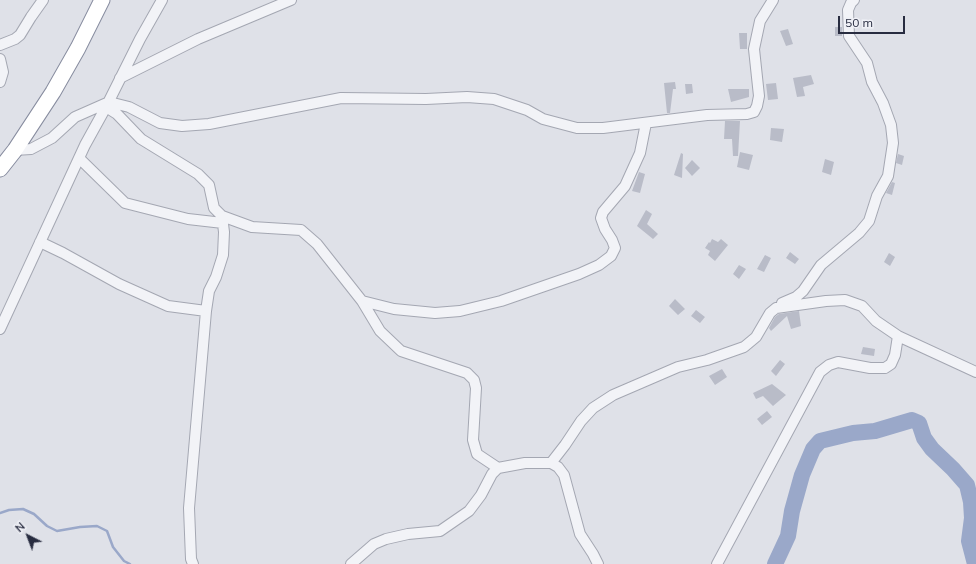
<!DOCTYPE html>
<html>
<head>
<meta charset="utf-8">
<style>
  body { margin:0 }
  #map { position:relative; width:976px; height:564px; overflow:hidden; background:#dfe1e8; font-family:Mulish,sans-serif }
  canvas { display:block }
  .north { position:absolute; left:8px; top:516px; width:40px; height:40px; -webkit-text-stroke:3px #eff0f6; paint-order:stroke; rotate:318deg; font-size:11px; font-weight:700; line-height:16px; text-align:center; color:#282c40 }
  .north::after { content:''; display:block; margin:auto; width:14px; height:18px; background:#282c40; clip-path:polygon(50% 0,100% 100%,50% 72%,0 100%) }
  .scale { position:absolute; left:838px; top:16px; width:67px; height:18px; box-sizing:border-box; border:2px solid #282c40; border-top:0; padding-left:5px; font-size:12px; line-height:14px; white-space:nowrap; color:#282c40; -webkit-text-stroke:3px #eff0f6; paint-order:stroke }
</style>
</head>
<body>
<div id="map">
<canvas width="976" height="564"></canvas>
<div class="north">N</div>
<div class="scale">50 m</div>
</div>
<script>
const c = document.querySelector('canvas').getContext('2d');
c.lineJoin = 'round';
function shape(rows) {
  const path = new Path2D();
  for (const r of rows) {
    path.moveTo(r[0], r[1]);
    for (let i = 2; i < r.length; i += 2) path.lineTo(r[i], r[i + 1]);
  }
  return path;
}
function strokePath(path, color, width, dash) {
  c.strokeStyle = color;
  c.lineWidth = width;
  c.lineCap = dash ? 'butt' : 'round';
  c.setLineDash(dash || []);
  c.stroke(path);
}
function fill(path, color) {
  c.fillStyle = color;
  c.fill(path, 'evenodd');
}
strokePath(shape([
  [0,513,9,510,23,509,34,514,47,526,57,531,80,527,97,526,107,531,113,547,124,561,130,564]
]), '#9aa8c9', 2.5);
strokePath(shape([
  [775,564,788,536,792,511,802,475,813,449,820,441,853,433,875,431,912,420,919,423,924,438,932,449,953,469,967,485,971,502,972,518,969,541,975,564]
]), '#9aa8c9', 16);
fill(shape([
  [835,27,842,27,842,36,835,36],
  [788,29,793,44,786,46,780,31],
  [739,33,747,33,747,49,740,49],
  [811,75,814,84,803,87,805,96,797,97,793,78],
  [675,82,676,89,673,89,670,113,667,113,664,83],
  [776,83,778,99,768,100,766,84],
  [685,84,692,84,693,93,686,94],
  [728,89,749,89,749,97,731,102],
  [725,121,740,121,738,156,733,156,732,139,724,139],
  [771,128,784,129,782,142,770,140],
  [740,152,753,155,749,170,737,167],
  [681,153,683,154,682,178,674,175],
  [898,154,904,156,902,165,896,163],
  [825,159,834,162,831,175,822,172],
  [692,160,700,168,692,176,685,168],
  [639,172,645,174,640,193,632,191],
  [892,182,895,183,892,195,886,193],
  [646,210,652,214,647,224,658,234,653,239,637,226],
  [712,239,718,242,721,239,728,245,715,261,708,255,710,251,705,248,709,242,710,243],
  [790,252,799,259,795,264,786,258],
  [889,253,895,257,890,266,884,262],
  [765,255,771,258,764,272,757,269],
  [739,265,746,269,739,279,733,274],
  [675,299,685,309,678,315,669,306],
  [696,310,705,317,700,323,691,316],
  [799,311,801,326,791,329,787,316,771,331,769,328,775,317,779,314],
  [863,347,875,349,874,356,861,354],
  [780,360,785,364,776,376,771,371],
  [722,369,727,377,715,385,709,376],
  [772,384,786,395,773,406,763,396,756,399,753,393],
  [767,411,772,417,762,425,757,419]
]), '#b9bcc8');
const minor = shape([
  [0,45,15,39,20,35,31,17,43,0],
  [0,59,3,72,0,82],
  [120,78,198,39,291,0],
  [106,107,117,114,141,139,198,174,209,185,214,208,222,216,252,227,301,230,317,244,362,301,380,331,401,351,467,373,474,380,476,388,473,440,477,454,498,468,525,463,551,463,558,467,564,475,580,534,593,554,598,564],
  [15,150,31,149,52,138,75,117,109,102,129,107,160,123,182,126,209,124,341,98,426,99,467,97,494,99,527,110,543,119,577,128,603,128,707,115,747,114,754,112,757,106,759,96,754,49,760,21,773,0],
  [79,158,125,203,188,219,223,223],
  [40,242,63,253,119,284,168,306,206,311],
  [362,301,394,309,435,313,460,311,501,301,579,274,599,265,611,256,615,248,612,240,605,229,601,218,603,212,625,186,640,153,646,123],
  [782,303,796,297,803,291,821,265,859,233,869,221,877,196,888,176,893,143,891,125,883,103,872,82,867,63,849,36,848,10,851,3,854,0],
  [0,329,85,145,106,107,140,39,162,0],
  [551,463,565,445,581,421,593,408,613,395,678,367,707,360,744,347,756,337,770,313,776,308,826,301,845,300,862,306,876,321,898,336,976,372],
  [193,564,191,559,189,508,206,311,209,291,216,277,223,255,224,232,222,216],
  [351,564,374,544,386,539,408,534,440,531,469,511,481,495,492,474,498,468],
  [717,564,820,372,829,365,838,362,870,368,885,368,891,364,895,355,898,336]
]);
const highway = shape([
  [0,169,15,150,53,92,78,48,102,0]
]);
strokePath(minor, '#a4a7b2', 12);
strokePath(highway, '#878c9f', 17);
strokePath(minor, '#f2f3f7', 10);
strokePath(highway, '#fff', 15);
</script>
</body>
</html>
